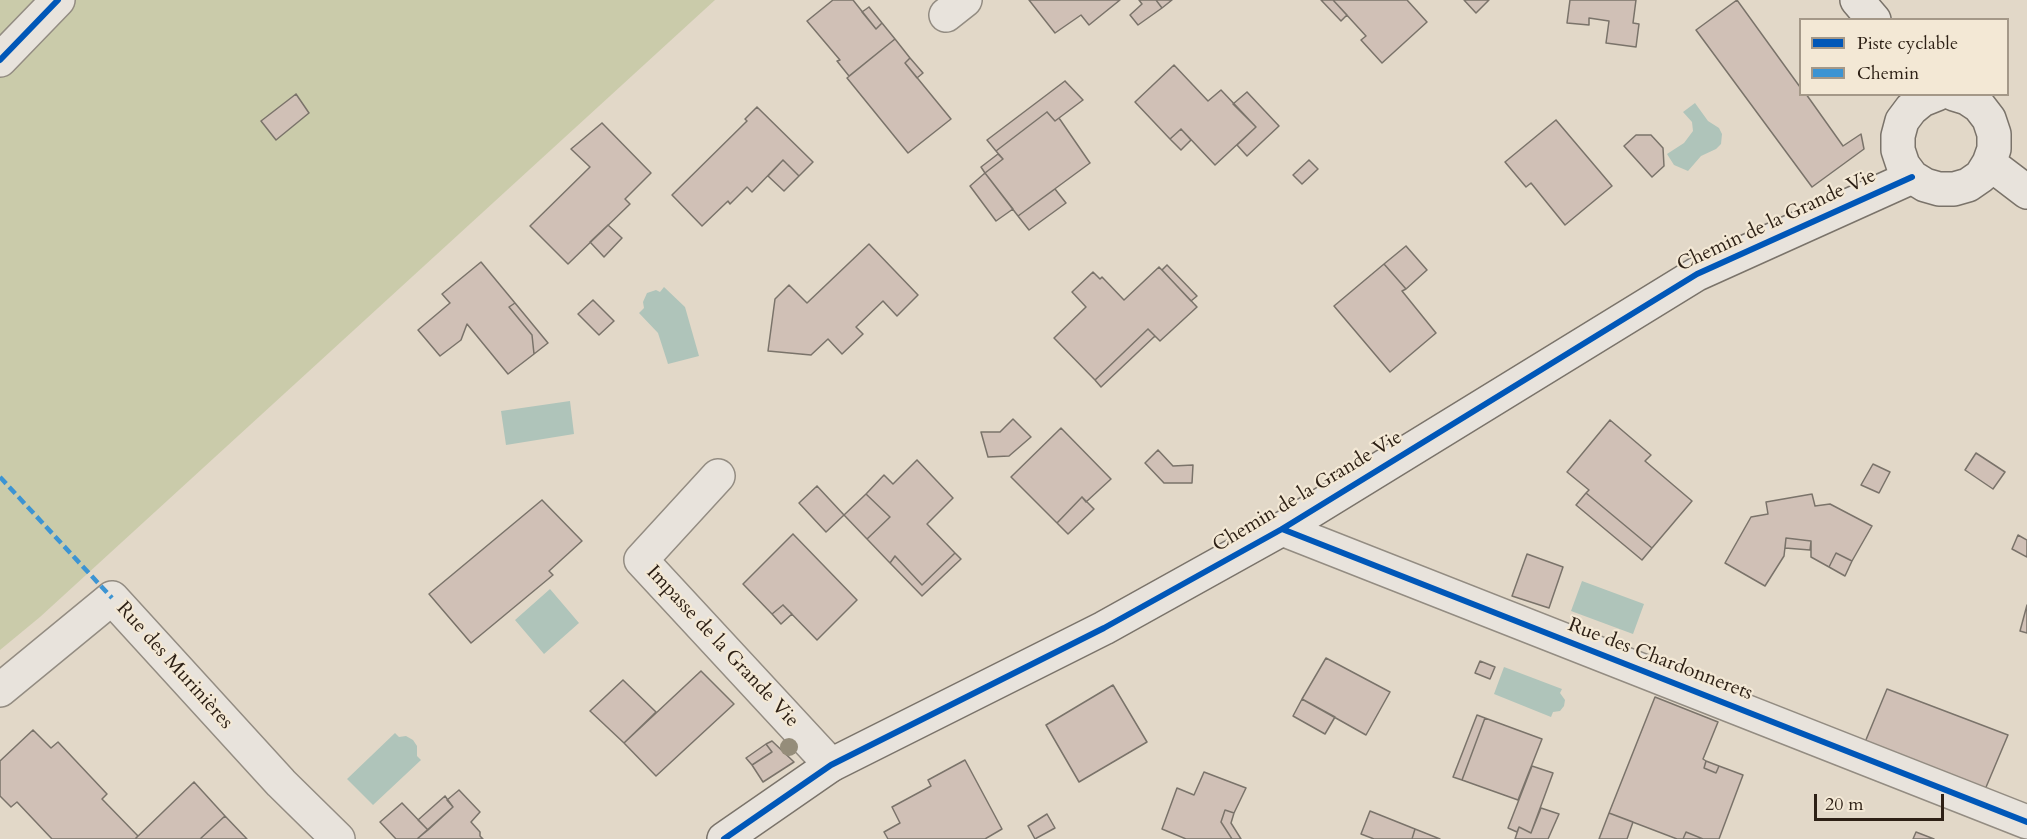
<!DOCTYPE html>
<html>
<head>
<meta charset="utf-8">
<style>
  body { margin:0 }
  #map { position:relative; width:2027px; height:839px; overflow:hidden; background:#e2d8c8; font-family:Cardo,serif }
  canvas { display:block }
  .legend { position:absolute; left:1799px; top:18px; width:210px; height:78px; box-sizing:border-box; background:#f3e8d5; border:2px solid #a49888; margin:0; padding:8px 10px; list-style:none; font-size:18px; color:#2d2015 }
  .legend li { display:flex; align-items:center; gap:12px; height:30px }
  .legend b { width:30px; border:2px solid #a49888 }
  .scale { position:absolute; left:1814px; top:794px; width:130px; height:27px; box-sizing:border-box; border:3px solid #2d2015; border-top:0; padding-left:8px; font-size:18px; line-height:21px; white-space:nowrap; color:#2d2015; -webkit-text-stroke:4px #f3e8d5; paint-order:stroke }
</style>
</head>
<body>
<div id="map">
<canvas width="2027" height="839"></canvas>
<ul class="legend">
<li><b style="height:8px;background:#0057b8"></b>Piste cyclable</li>
<li><b style="height:8px;background:#3c94d3"></b>Chemin</li>
</ul>
<div class="scale">20 m</div>
</div>
<script>
const c = document.querySelector('canvas').getContext('2d');
c.lineJoin = 'round';
function fill(path, color) {
  c.fillStyle = color;
  c.fill(path, 'evenodd');
}
function shape(rows) {
  const path = new Path2D();
  for (const r of rows) {
    path.moveTo(r[0], r[1]);
    for (let i = 2; i < r.length; i += 2) path.lineTo(r[i], r[i + 1]);
  }
  return path;
}
function strokePath(path, color, width, dash) {
  c.strokeStyle = color;
  c.lineWidth = width;
  c.lineCap = dash ? 'butt' : 'round';
  c.setLineDash(dash || []);
  c.stroke(path);
}
function label(font, color, halo, rows, align = 'center') {
  c.font = font + ' Cardo,serif';
  c.lineWidth = 4.5;
  c.setLineDash([]);
  c.textBaseline = 'middle';
  c.strokeStyle = halo;
  c.fillStyle = color;
  for (const [text, x, y, turn = 0] of rows) {
    c.save();
    c.translate(x, y);
    c.rotate((+turn || 0) * Math.PI / 180);
    c.textAlign = isNaN(turn) ? turn : align;
    if (halo) c.strokeText(text, 0, 0);
    c.fillText(text, 0, 0);
    c.restore();
  }
}
fill(shape([
  [0,0,715,0,40,617,0,650]
]), '#cacbaa');
fill(shape([
  [1695,103,1708,121,1719,128,1722,134,1721,144,1716,149,1701,156,1688,171,1674,165,1667,154,1684,143,1693,131,1692,122,1683,112],
  [664,287,685,307,699,356,668,364,658,333,639,313,644,308,643,302,647,293,656,290,660,292],
  [570,401,574,434,506,445,501,411],
  [1582,581,1644,604,1633,634,1571,611],
  [550,589,579,623,544,654,515,620],
  [1504,667,1562,689,1560,693,1565,700,1564,706,1560,711,1553,712,1551,717,1494,694],
  [395,733,399,737,406,736,413,740,417,746,417,756,421,760,373,805,347,779]
]), '#afc4ba');
const building = shape([
  [833,0,853,0,876,29,882,23,895,39,849,76,837,61,840,60,807,21,833,0],
  [1029,0,1120,0,1089,25,1081,15,1055,33,1029,0],
  [1139,0,1156,0,1162,8,1138,25,1130,15,1142,4,1139,0],
  [1156,0,1172,0,1162,8,1156,0],
  [1321,0,1333,0,1347,15,1341,21,1321,0],
  [1333,0,1407,0,1427,22,1382,63,1361,40,1366,36,1333,0],
  [1464,0,1489,0,1476,13,1464,0],
  [1570,0,1636,0,1633,23,1639,24,1636,47,1606,43,1609,21,1589,18,1589,25,1567,23,1570,0],
  [1737,0,1800,87,1800,94,1806,94,1843,146,1861,134,1864,149,1812,187,1696,30,1737,0],
  [869,7,882,23,876,29,862,12,869,7],
  [895,39,910,58,905,63,951,119,908,153,847,78,895,39],
  [910,58,923,73,917,78,905,63,910,58],
  [1174,65,1208,101,1221,90,1256,127,1215,165,1181,129,1170,139,1135,102,1174,65],
  [1065,81,1083,100,1055,121,1047,112,996,151,987,140,1065,81],
  [1247,92,1279,126,1247,156,1237,145,1256,127,1233,104,1247,92],
  [296,94,309,113,276,140,261,121,296,94],
  [757,107,813,162,799,176,783,160,752,192,747,187,730,204,728,201,702,226,672,195,747,121,745,119,757,107],
  [1047,112,1055,121,1059,118,1090,163,1018,216,985,173,1003,159,996,151,1047,112],
  [1556,120,1612,186,1565,225,1531,183,1526,187,1505,162,1556,120],
  [602,123,651,173,625,199,630,204,568,264,530,226,590,167,571,149,602,123],
  [1181,129,1191,140,1181,150,1170,139,1181,129],
  [1636,135,1651,135,1663,148,1664,166,1652,177,1624,146,1636,135],
  [998,154,1003,159,985,173,981,167,998,154],
  [783,160,799,176,784,191,768,176,783,160],
  [1309,160,1318,169,1302,184,1293,175,1309,160],
  [985,173,1013,209,996,221,970,186,985,173],
  [1055,189,1066,203,1029,230,1018,216,1055,189],
  [608,225,622,238,604,257,590,242,608,225],
  [869,244,918,295,897,316,883,301,856,327,863,334,842,354,828,339,811,355,768,351,775,299,789,285,807,303,869,244],
  [1406,246,1427,270,1406,289,1384,264,1406,246],
  [481,262,515,303,509,307,532,335,534,354,508,374,467,324,461,340,440,356,418,330,450,303,442,294,481,262],
  [1384,264,1406,289,1402,291,1436,333,1390,372,1334,306,1384,264],
  [1167,265,1197,296,1191,301,1162,270,1167,265],
  [1159,267,1197,307,1160,341,1148,329,1095,380,1054,338,1086,307,1072,292,1093,272,1100,279,1102,277,1124,300,1159,267],
  [593,300,614,321,599,335,578,314,593,300],
  [515,303,548,343,534,354,532,335,509,307,515,303],
  [1148,329,1155,336,1101,387,1095,380,1148,329],
  [1013,419,1031,437,1009,456,988,457,981,432,1000,432,1013,419],
  [1610,420,1651,455,1645,461,1692,501,1652,548,1586,493,1589,490,1567,472,1610,420],
  [1061,428,1111,479,1086,502,1082,497,1057,523,1011,477,1061,428],
  [1158,450,1173,466,1193,465,1192,483,1164,483,1145,463,1158,450],
  [1976,453,2005,472,1993,489,1965,470,1976,453],
  [917,460,953,498,927,524,955,553,922,585,895,556,890,563,867,539,890,517,866,494,884,475,893,484,917,460],
  [1873,464,1890,472,1879,493,1861,485,1873,464],
  [817,486,844,515,826,532,799,503,817,486],
  [1586,493,1652,548,1642,560,1576,505,1586,493],
  [866,494,890,517,867,539,844,515,866,494],
  [1812,494,1815,506,1830,504,1872,526,1852,561,1836,553,1829,567,1811,557,1811,541,1786,538,1784,556,1765,586,1725,563,1751,517,1768,514,1766,502,1812,494],
  [1082,497,1094,509,1068,534,1057,523,1082,497],
  [542,500,582,541,549,571,553,575,471,643,429,594,542,500],
  [793,534,857,600,817,640,783,605,772,614,743,584,793,534],
  [2018,535,2027,540,2027,557,2012,549,2018,535],
  [1786,538,1811,541,1810,550,1785,548,1786,538],
  [955,553,961,559,922,596,890,563,895,556,922,585,955,553],
  [1836,553,1852,561,1845,576,1829,567,1836,553],
  [1527,554,1563,567,1549,608,1512,596,1527,554],
  [783,605,792,614,781,624,772,614,783,605],
  [2027,605,2027,633,2020,631,2027,605],
  [1326,658,1390,692,1366,735,1302,699,1326,658],
  [1480,661,1495,667,1490,679,1475,673,1480,661],
  [701,671,734,704,656,776,624,743,701,671],
  [623,680,656,712,624,743,590,711,623,680],
  [1113,685,1147,742,1079,782,1046,725,1113,685],
  [1887,689,2008,735,1984,792,1863,747,1887,689],
  [1655,697,1718,722,1703,759,1706,761,1704,768,1716,773,1719,766,1743,775,1719,839,1703,839,1686,832,1683,839,1677,839,1609,813,1655,697],
  [1302,699,1335,717,1325,734,1293,716,1302,699],
  [1477,715,1485,718,1462,780,1453,777,1477,715],
  [1485,718,1542,739,1518,800,1462,780,1485,718],
  [33,730,51,748,58,742,107,794,102,799,138,836,135,839,52,839,17,802,11,807,0,796,0,761,33,730],
  [772,741,794,762,763,782,752,765,772,752,766,744,772,741],
  [766,744,772,752,752,765,746,758,766,744],
  [965,760,1002,829,985,839,888,839,884,832,900,823,892,807,931,786,928,780,965,760],
  [1706,761,1719,766,1716,773,1704,768,1706,761],
  [1532,766,1553,773,1531,833,1519,827,1517,832,1508,828,1532,766],
  [1204,772,1246,788,1234,813,1225,810,1221,822,1232,839,1186,839,1162,829,1177,788,1194,795,1204,772],
  [194,782,225,816,200,839,135,839,194,782],
  [459,790,480,812,471,822,480,832,480,836,483,839,417,839,453,807,447,800,459,790],
  [445,796,453,807,428,830,418,820,445,796],
  [402,803,428,830,417,839,396,839,380,822,402,803],
  [1541,808,1559,814,1548,839,1515,839,1519,827,1531,833,1541,808],
  [1225,810,1234,813,1231,823,1241,839,1232,839,1221,822,1225,810],
  [1370,811,1415,829,1412,839,1374,839,1361,834,1370,811],
  [1609,813,1633,822,1627,839,1599,839,1609,813],
  [1047,814,1055,828,1035,839,1028,826,1047,814],
  [225,816,247,839,200,839,225,816],
  [1415,829,1440,839,1412,839,1415,829],
  [1686,832,1703,839,1683,839,1686,832],
  [1916,832,1934,839,1913,839,1916,832]
]);
fill(building, '#d0c0b6');
strokePath(building, '#7a736a', 1.5);
const street = shape([
  [946,15,965,0],
  [0,60,58,0],
  [718,476,641,560,831,765],
  [1282,529,2027,822],
  [0,690,112,598,281,783,338,839]
]);
const secondary = shape([
  [1857,0,1874,20],
  [1937,94,1922,100,1911,109,1902,121,1898,136,1898,150,1903,165,1912,177,1925,185,1939,189,1954,189,1968,185,1981,176,1989,163,1994,149,1994,134,1989,119,1979,106,1967,98,1954,94],
  [1989,163,2027,192],
  [724,839,831,765,1104,628,1282,529,1697,274,1912,177]
]);
strokePath(street, '#938c82', 36);
strokePath(secondary, '#7a736a', 36);
strokePath(street, '#e8e3dc', 33);
strokePath(secondary, '#e8e3dc', 33);
strokePath(shape([
  [0,477,112,598]
]), '#3c94d3', 4.5, [9, 4.5]);
strokePath(shape([
  [0,60,58,0],
  [1282,529,2027,822],
  [724,839,831,765,1104,628,1282,529,1697,274,1912,177]
]), '#0057b8', 6);
c.fillStyle = '#958d7a';
for (const [x, y] of [
  [789,747]
]) {
  c.beginPath();
  c.arc(x, y, 9, 0, 2 * Math.PI);
  c.fill();
}
label('20px', '#2d2015', '#f3e8d5', [
  ["Chemin de la Grande Vie",1777,221,-25],
  ["Chemin de la Grande Vie",1308,492,-31],
  ["Impasse de la Grande Vie",722,647,47],
  ["Rue des Chardonnerets",1660,660,21],
  ["Rue des Murinières",174,666,48]
]);
</script>
</body>
</html>
